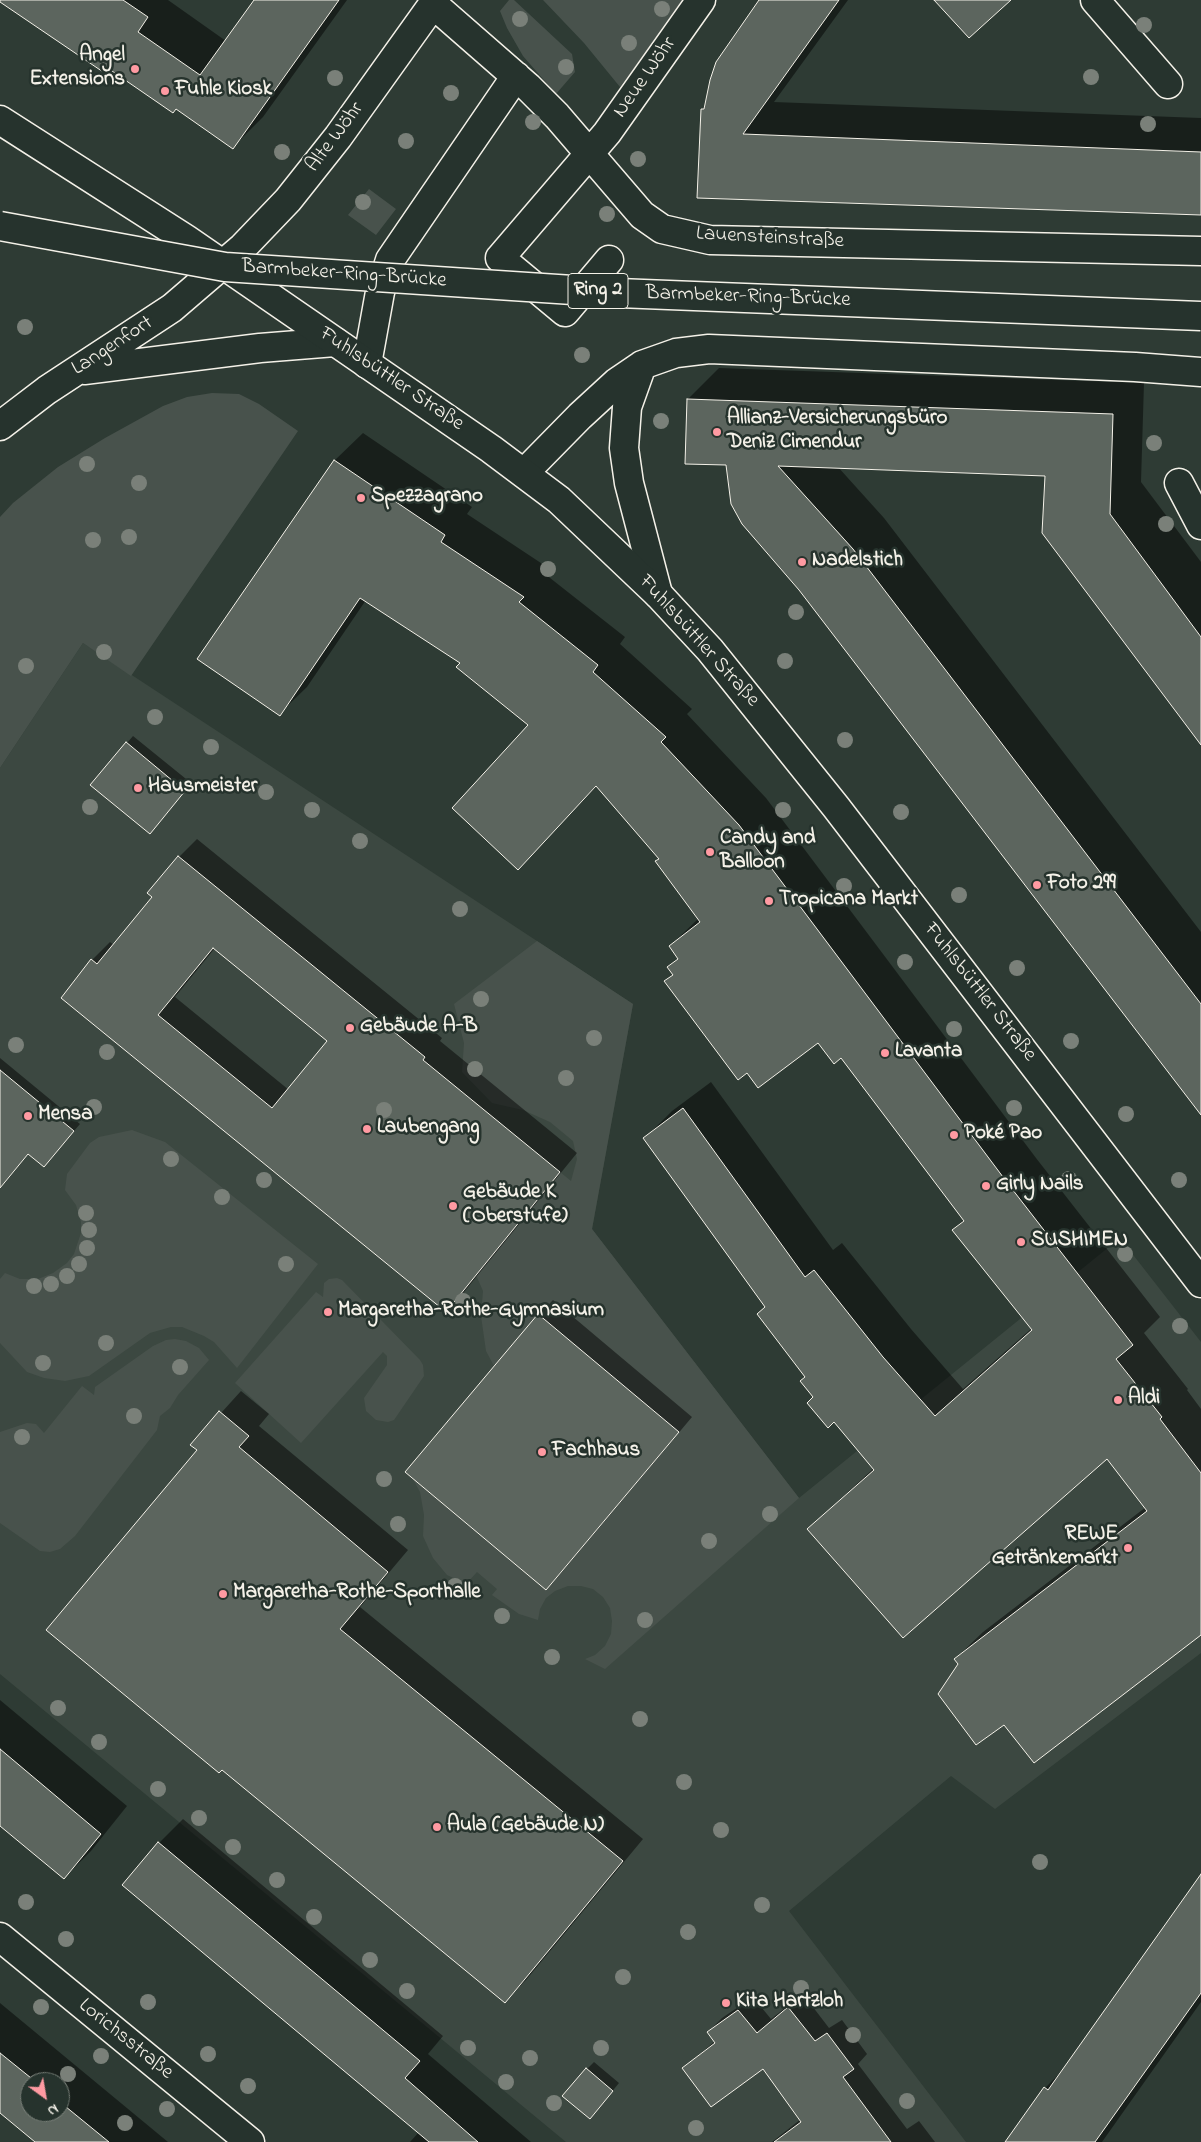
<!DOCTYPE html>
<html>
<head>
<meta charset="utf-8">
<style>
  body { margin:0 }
  #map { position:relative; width:1201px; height:2142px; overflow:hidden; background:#2e3b34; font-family:"Indie Flower",sans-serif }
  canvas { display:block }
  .north { position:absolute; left:20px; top:2072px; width:50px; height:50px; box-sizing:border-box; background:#26332d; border:1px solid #787f78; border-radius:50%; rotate:148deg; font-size:14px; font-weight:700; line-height:20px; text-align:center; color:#f4f1e8 }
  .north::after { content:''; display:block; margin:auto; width:18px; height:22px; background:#ff9aa2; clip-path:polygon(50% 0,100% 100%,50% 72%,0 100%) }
</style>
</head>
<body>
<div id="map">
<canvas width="1201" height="2142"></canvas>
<div class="north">N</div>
</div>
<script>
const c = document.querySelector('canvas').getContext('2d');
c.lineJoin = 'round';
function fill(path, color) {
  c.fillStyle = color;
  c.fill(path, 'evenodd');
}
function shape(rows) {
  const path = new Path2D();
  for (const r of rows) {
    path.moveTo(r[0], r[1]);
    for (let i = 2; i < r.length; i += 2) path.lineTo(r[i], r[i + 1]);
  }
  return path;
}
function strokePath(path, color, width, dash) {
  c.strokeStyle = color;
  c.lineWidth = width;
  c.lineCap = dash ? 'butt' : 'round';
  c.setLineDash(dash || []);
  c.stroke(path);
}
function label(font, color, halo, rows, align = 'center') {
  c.font = font + ' "Indie Flower",sans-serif';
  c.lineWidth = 5;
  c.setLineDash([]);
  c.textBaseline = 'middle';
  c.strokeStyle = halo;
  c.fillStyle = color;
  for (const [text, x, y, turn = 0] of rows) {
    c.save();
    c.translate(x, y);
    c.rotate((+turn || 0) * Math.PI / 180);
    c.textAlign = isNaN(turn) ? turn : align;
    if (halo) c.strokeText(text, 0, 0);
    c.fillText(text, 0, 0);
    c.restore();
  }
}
fill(shape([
  [83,643,633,1004,592,1229,799,1498,1120,1238,1201,1342,1201,1653,995,1809,951,1776,789,1911,966,2142,566,2142,0,1674,0,768]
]), '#3c4841');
fill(shape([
  [509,0,514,0,572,54,575,72,556,94,523,56,507,28,500,11],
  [543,0,685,0,620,87,584,43],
  [369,189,396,209,376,235,348,215],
  [212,393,239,394,259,404,298,431,131,676,83,643,0,768,0,517,13,503,58,467,105,438,163,406,187,397],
  [537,941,633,1004,592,1229,799,1498,605,1669,585,1659,595,1655,605,1646,611,1634,612,1621,610,1608,603,1597,593,1589,581,1586,568,1586,555,1591,546,1598,540,1609,538,1620,519,1614,492,1595,497,1589,477,1572,466,1584,447,1575,433,1558,423,1536,424,1515,420,1492,413,1479,546,1590,679,1432,538,1314,494,1366,486,1351,481,1316,483,1291,476,1275,560,1172,571,1181,577,1159,573,1141,550,1122,523,1110,492,1103,462,1072,464,1043,454,1004],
  [132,1130,165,1142,318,1264,237,1368,214,1342,204,1336,182,1327,171,1327,150,1333,89,1376,65,1381,44,1378,27,1372,0,1343,0,1279,5,1273,20,1279,38,1279,53,1273,67,1263,74,1254,81,1233,81,1222,76,1205,65,1190,67,1174,90,1143,99,1137],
  [337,1278,342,1280,420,1360,423,1365,424,1376,394,1420,388,1422,376,1420,366,1411,364,1398,387,1365,387,1356,383,1352,301,1443,235,1383,316,1292,323,1297,324,1283,329,1279],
  [175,1339,186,1341,199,1348,209,1360,178,1395,170,1408,160,1416,157,1430,75,1536,60,1549,50,1552,40,1551,0,1523,0,1432,27,1423,36,1424,44,1433,82,1386,94,1395,95,1387,153,1346,166,1340]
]), '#48524c');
fill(shape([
  [0,0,168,0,226,41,255,0,347,0,263,117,233,147,177,108],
  [761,0,848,0,774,102,1201,118,1201,215,699,196,702,110,706,105],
  [719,368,1144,383,1141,482,1201,562,1201,743,1047,475,838,467,884,518,1201,932,1201,1113,727,464,688,399],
  [363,433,472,507,467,514,550,569,545,574,625,637,620,644,692,709,687,714,766,798,1036,1158,1160,1317,1144,1333,1188,1389,1187,1390,1201,1409,1201,1633,959,1664,955,1659,983,1632,1146,1507,1107,1457,808,1529,874,1468,815,1397,806,1377,766,1307,645,1138,672,1111,711,1082,833,1250,842,1243,911,1329,963,1389,1032,1328,954,1230,964,1219,841,1056,819,1041,666,982,674,974,669,967,679,958,670,946,699,918,656,862,660,858,597,786,518,868,530,725,462,663,366,600,307,687,279,714,199,659,335,460],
  [133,736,191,783,157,825,127,743],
  [197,839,442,1038,440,1041,577,1153,464,1292,446,1310,92,960,110,942,114,945,154,897,179,857],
  [215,948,329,1041,289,1090,175,997],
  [0,1058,80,1124,44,1166,28,1153,0,1188],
  [553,1300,692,1417,560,1574,546,1589,407,1472,539,1315],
  [241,1391,269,1414,259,1426,408,1550,360,1607,643,1839,526,1980,505,2001,198,1450,192,1445],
  [0,1700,127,1806,91,1851,64,1878,0,1824],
  [183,1819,443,2036,428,2054,531,2142,410,2142,419,2132,159,1843],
  [1201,1877,1201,2002,1102,2142,1007,2142,1045,2088,1065,2068],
  [803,1994,829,2028,842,2020,867,2054,858,2064,907,2129,919,2121,935,2142,772,2142,801,2119,764,2067,684,2068,715,2041,708,2032,722,2018,753,1997,771,2019],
  [0,2003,168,2142,37,2142,0,2112],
  [30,2082,60,2082,60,2112,30,2112],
  [594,2062,619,2083,596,2111,587,2069]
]), '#0007');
const building = shape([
  [0,0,123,0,148,17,138,32,200,75,254,0,339,0,233,149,176,109,173,113,112,71,109,76,0,2,0,0],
  [759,0,839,0,743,134,1201,152,1201,215,697,198,701,109,704,109,710,80,716,62,759,0],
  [934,0,1011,0,969,38,934,0],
  [687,399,1113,414,1110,514,1201,637,1201,745,1042,533,1045,476,778,466,853,549,1201,1004,1201,1115,799,590,742,524,731,504,726,465,685,464,687,399],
  [334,460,445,535,441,542,524,597,519,602,598,665,593,672,666,737,661,742,739,825,1009,1185,1133,1345,1116,1359,1162,1417,1160,1419,1201,1473,1201,1635,1034,1763,1004,1725,976,1745,938,1694,958,1664,954,1659,1147,1511,1107,1459,903,1638,807,1529,874,1470,834,1422,828,1428,807,1403,813,1397,800,1381,805,1377,757,1314,765,1307,643,1138,683,1108,805,1277,814,1270,883,1357,935,1416,1032,1330,952,1230,964,1221,841,1058,834,1064,818,1043,758,1088,747,1073,738,1080,664,981,673,975,667,967,678,959,669,946,700,922,655,861,659,859,596,786,518,870,452,808,528,725,456,667,460,663,360,598,280,716,197,659,334,460],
  [126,742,185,791,150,834,90,785,126,742],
  [178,856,425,1057,423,1060,560,1172,446,1312,61,998,91,959,97,964,152,897,147,893,178,856],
  [213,948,327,1041,272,1108,158,1015,213,948],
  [0,1070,74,1131,44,1167,28,1154,0,1188,0,1070],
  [538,1314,679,1432,546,1590,405,1472,538,1314],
  [219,1411,249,1436,239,1447,388,1572,340,1629,623,1861,505,2003,222,1770,219,1773,46,1630,197,1450,190,1445,219,1411],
  [0,1749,101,1834,64,1879,0,1826,0,1749],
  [158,1842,420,2061,405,2078,478,2142,429,2142,122,1885,158,1842],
  [1201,1874,1201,1993,1095,2142,1005,2142,1044,2087,1048,2090,1201,1874],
  [788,2007,815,2041,827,2033,854,2069,843,2077,891,2142,774,2142,801,2122,763,2069,711,2107,682,2068,715,2043,707,2032,738,2010,757,2033,788,2007],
  [0,2053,36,2082,30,2082,30,2112,60,2112,60,2102,109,2142,35,2142,0,2113,0,2053],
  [586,2068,613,2091,590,2119,562,2096,586,2068]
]);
fill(building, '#5c655e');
strokePath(building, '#f4f1e8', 1);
const minor = shape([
  [1095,0,1168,84],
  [433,4,528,87,557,116,642,215,662,229,710,240,1201,251],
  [609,260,565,312,500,258,607,133,701,0],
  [367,364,380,292,390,260,516,76],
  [642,365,627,407,624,448,629,483,658,594],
  [84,370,260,348,335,342],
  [0,426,47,390,172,308,243,247,288,200,338,137,436,0],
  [524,473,580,416,617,382,642,365,676,353,709,349,1135,367,1201,372],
  [1179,483,1201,525],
  [0,1937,250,2142]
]);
const major = shape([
  [0,120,186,239,491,449,559,500,658,594,710,650,836,807,1201,1283]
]);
strokePath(minor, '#f4f1e8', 31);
strokePath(major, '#f4f1e8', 31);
strokePath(minor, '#26332d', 28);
strokePath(major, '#26332d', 28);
const majorBridge = shape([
  [0,226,225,267,618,293,1201,316]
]);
strokePath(majorBridge, '#f4f1e8', 31, []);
strokePath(majorBridge, '#26332d', 28);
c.fillStyle = '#7a8079';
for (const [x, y] of [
  [662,9],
  [520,19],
  [1144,25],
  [629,43],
  [566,67],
  [1091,77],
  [335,78],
  [451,93],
  [533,122],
  [1148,124],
  [406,141],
  [282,152],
  [638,159],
  [363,202],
  [607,214],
  [25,327],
  [582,355],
  [661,421],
  [1154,443],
  [87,464],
  [139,483],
  [1166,524],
  [129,537],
  [93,540],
  [548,569],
  [796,612],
  [104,652],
  [785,661],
  [26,666],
  [155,717],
  [845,740],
  [211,747],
  [266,792],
  [90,807],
  [312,810],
  [783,810],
  [901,812],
  [360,841],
  [844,886],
  [959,895],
  [460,909],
  [905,962],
  [1017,968],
  [481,999],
  [954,1029],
  [594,1038],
  [1071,1041],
  [16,1045],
  [107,1052],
  [475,1069],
  [566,1078],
  [94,1107],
  [1014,1108],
  [384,1110],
  [1126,1114],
  [171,1159],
  [1069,1179],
  [264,1180],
  [1179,1180],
  [222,1197],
  [86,1213],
  [89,1230],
  [87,1248],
  [1125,1254],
  [79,1264],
  [286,1264],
  [67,1276],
  [51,1284],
  [34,1286],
  [463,1301],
  [1180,1326],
  [106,1343],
  [43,1363],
  [180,1367],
  [134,1416],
  [22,1437],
  [384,1479],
  [770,1514],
  [398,1524],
  [709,1541],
  [455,1586],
  [502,1616],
  [645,1620],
  [552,1657],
  [58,1708],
  [640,1719],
  [99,1742],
  [684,1782],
  [158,1789],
  [199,1818],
  [721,1830],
  [233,1847],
  [1040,1862],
  [277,1880],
  [26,1902],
  [762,1905],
  [314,1917],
  [688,1932],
  [66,1939],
  [370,1960],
  [623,1977],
  [801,1988],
  [407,1991],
  [148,2002],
  [41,2007],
  [853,2035],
  [468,2048],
  [601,2048],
  [208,2054],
  [101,2056],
  [530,2058],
  [68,2074],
  [506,2082],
  [248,2086],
  [907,2101],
  [554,2103],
  [167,2109],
  [125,2123],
  [696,2128]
]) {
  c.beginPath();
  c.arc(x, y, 8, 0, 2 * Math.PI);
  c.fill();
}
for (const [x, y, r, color] of [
  [135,69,5,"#ff9aa2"],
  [165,91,5,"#ff9aa2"],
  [717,432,5,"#ff9aa2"],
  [361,498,5,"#ff9aa2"],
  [802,562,5,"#ff9aa2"],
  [138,788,5,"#ff9aa2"],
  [710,852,5,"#ff9aa2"],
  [1037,885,5,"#ff9aa2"],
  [769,901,5,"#ff9aa2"],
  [350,1028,5,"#ff9aa2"],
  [885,1053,5,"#ff9aa2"],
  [28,1116,5,"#ff9aa2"],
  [367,1129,5,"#ff9aa2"],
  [954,1135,5,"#ff9aa2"],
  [986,1186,5,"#ff9aa2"],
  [453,1206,5,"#ff9aa2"],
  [1021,1242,5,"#ff9aa2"],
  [328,1312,5,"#ff9aa2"],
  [1118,1400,5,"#ff9aa2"],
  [542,1452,5,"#ff9aa2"],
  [1128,1548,5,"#ff9aa2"],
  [223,1594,5,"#ff9aa2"],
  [437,1827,5,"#ff9aa2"],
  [726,2003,5,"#ff9aa2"]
]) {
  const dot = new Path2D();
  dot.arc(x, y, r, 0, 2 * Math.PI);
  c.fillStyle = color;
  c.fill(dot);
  strokePath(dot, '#26332d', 2);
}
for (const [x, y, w] of [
  [598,291,60]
]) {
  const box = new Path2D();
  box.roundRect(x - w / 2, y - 17.5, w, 35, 4);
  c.fillStyle = '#26332d';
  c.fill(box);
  strokePath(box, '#f4f1e8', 1);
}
label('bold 20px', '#f4f1e8', null, [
  ["Ring 2",598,291]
]);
label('bold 21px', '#f4f1e8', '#26332d', [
  ["Angel",125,57,"right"],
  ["Extensions",125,81,"right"],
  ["Fuhle Kiosk",175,91],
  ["Allianz-Versicherungsbüro",727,420],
  ["Deniz Cimendur",727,444],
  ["Spezzagrano",371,498],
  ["Nadelstich",812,562],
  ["Hausmeister",148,788],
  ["Candy and",720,840],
  ["Balloon",720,864],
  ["Foto 299",1047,885],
  ["Tropicana Markt",779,901],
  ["Gebäude A-B",360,1028],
  ["Lavanta",895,1053],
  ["Mensa",38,1116],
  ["Laubengang",377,1129],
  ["Poké Pao",964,1135],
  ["Girly Nails",996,1186],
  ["Gebäude K",463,1194],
  ["(Oberstufe)",463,1218],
  ["SUSHIMEN",1031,1242],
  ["Margaretha-Rothe-Gymnasium",338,1312],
  ["Aldi",1128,1400],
  ["Fachhaus",552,1452],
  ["REWE",1118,1536,"right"],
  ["Getränkemarkt",1118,1560,"right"],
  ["Margaretha-Rothe-Sporthalle",233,1594],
  ["Aula (Gebäude N)",447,1827],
  ["Kita Hartzloh",736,2003]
], 'left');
label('21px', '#f4f1e8', '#26332d', [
  ["Neue Wöhr",646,78,-55],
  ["Alte Wöhr",336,138,-53],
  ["Lauensteinstraße",770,239,3],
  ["Barmbeker-Ring-Brücke",344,275,4],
  ["Barmbeker-Ring-Brücke",748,298,2],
  ["Langenfort",113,347,-33],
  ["Fuhlsbüttler Straße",391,380,34],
  ["Fuhlsbüttler Straße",698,642,48],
  ["Fuhlsbüttler Straße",979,993,52],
  ["Lorichsstraße",125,2040,39]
]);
</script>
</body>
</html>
